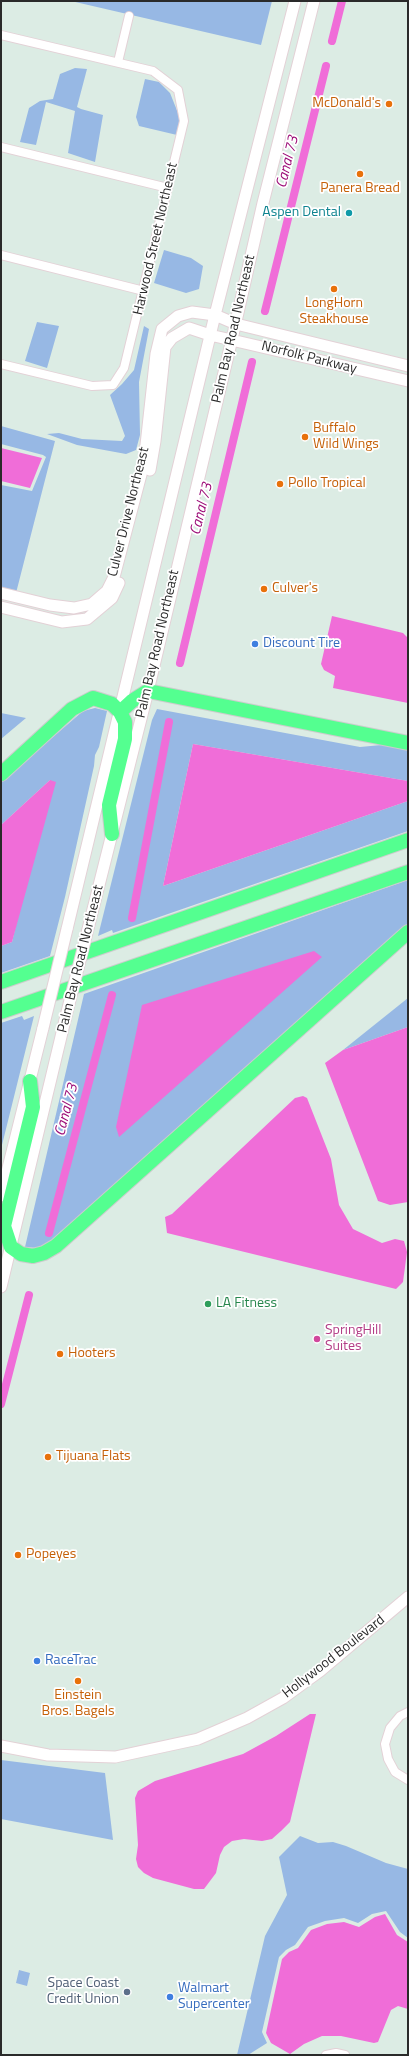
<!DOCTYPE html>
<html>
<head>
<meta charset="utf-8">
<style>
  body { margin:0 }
  #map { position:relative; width:409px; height:2056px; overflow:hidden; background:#dcece4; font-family:"Titillium Web",sans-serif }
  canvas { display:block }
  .frame { position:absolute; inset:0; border:2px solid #2a2a2a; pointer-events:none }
</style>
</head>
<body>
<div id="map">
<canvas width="409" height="2056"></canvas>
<div class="frame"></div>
</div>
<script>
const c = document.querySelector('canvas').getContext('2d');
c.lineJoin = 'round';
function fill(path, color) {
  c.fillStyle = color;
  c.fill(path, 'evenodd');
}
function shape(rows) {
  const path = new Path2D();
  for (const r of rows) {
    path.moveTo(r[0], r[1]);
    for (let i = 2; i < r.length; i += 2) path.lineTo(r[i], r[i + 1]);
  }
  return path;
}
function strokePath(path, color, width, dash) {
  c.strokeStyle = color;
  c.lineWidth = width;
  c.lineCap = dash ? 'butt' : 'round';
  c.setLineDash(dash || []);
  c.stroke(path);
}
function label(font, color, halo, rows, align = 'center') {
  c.font = font + ' "Titillium Web",sans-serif';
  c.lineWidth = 3.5;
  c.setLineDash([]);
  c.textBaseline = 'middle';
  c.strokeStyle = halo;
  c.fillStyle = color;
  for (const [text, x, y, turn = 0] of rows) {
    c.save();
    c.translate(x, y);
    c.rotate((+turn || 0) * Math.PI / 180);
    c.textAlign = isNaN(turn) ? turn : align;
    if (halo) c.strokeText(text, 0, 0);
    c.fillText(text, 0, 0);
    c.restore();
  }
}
fill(shape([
  [71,1,272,1,261,45],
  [75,68,87,69,77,107,81,109,103,115,95,162,68,153,75,111,46,102,36,145,20,142,29,108,40,101,53,99,60,74],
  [145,79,159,82,170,93,180,118,177,135,139,126,136,117],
  [164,250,191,258,203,266,199,289,186,293,154,283],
  [37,322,59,326,47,368,25,361],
  [144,326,149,329,139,382,140,435,136,450,126,454,77,445,47,434,59,433,82,439,122,441,125,436,110,395,122,384,134,370],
  [1,426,55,441,16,593,1,589,1,485,32,491,46,457,43,455,1,444],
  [95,708,107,711,99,747,95,755,94,766,65,897,50,956,1,973,1,946,12,942,50,780,1,825,1,782,83,711],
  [157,709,360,747,392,744,408,747,408,781,193,744,163,886,408,801,408,831,113,933,112,930,98,936,152,720],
  [1,713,26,718,1,739],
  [408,880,408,928,50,1242,37,1248,25,1247,84,994],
  [408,998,408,1027,343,1050],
  [22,1016,24,1020,34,1016,1,1149,1,1023],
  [1,1760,105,1773,113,1840,1,1819],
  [300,1836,318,1843,333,1842,346,1846,386,1863,408,1869,408,1938,400,1932,386,1911,372,1914,358,1923,344,1918,325,1921,308,1927,295,1945,286,1950,279,1957,262,2032,267,2043,248,2055,237,2055,265,1936,287,1895,279,1857],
  [19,1970,30,1973,27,1986,16,1983]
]), '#97b8e4');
fill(shape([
  [342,1,345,1,335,41,332,41],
  [1,448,42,458,30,488,1,481],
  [332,616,403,633,408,638,408,703,333,688,335,676,324,670,321,664],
  [193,744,408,781,408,801,163,886],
  [50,780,56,782,12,942,1,946,1,825],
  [314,951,322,957,119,1137,116,1127,142,1005],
  [408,1027,408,1202,390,1205,378,1201,325,1063,343,1050],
  [303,1096,307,1098,331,1159,339,1205,353,1229,382,1243,395,1239,404,1241,407,1252,403,1282,396,1289,167,1233,165,1217,172,1214,295,1098],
  [310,1714,316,1714,290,1822,281,1831,272,1839,262,1841,244,1839,232,1841,224,1847,220,1855,216,1873,204,1889,194,1889,153,1878,144,1873,138,1867,136,1859,138,1845,135,1798,138,1791,155,1781,243,1754,276,1736],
  [385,1914,397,1935,408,1942,408,2009,398,2006,391,2010,378,2042,374,2043,341,2036,322,2036,304,2044,290,2054,271,2043,266,2033,282,1959,289,1952,298,1948,311,1930,327,1924,344,1922,359,1927,375,1917]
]), '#f06dd8');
strokePath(shape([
  [332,41,342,1],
  [265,311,326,66],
  [180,663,252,362],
  [132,918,169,722],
  [49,1233,112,995],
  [1,1404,29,1295]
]), '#f06dd8', 8);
const street = shape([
  [1,35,153,71,178,90,184,121,124,368,113,385,92,386,1,364],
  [118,62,129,16],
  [1,147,168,188],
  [1,255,144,291],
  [408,1712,400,1716,390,1728,385,1744,388,1759,395,1772,408,1780],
  [326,2055,336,2053,345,2055]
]);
const secondary = shape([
  [150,470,155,441,165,347,172,338,189,328,210,335,408,381],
  [1,593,50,605,74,608,92,604,107,591,114,577,144,463,156,354,162,329,178,316,192,312,215,315,236,324,408,366],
  [1,607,62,622,87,619,112,598,119,583],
  [90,921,148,691,232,339,263,203,314,1],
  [67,929,215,315,295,1],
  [1,1196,43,1028],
  [1,1287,65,1020],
  [1,1746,48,1755,115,1757,198,1739,247,1718,283,1698,320,1671,408,1597]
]);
const highway = shape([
  [120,712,132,701,148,691,408,743],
  [1,774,72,709,93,698,112,704,120,712,125,722,125,739,109,805,112,834],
  [1,982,408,840],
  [1,1012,408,872],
  [30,1081,33,1107,4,1226,11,1247,21,1254,33,1256,44,1253,56,1246,408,932]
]);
strokePath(street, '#e3d1d6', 10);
strokePath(secondary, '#e3d1d6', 13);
strokePath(highway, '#ccc', 16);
strokePath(street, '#fff', 8);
strokePath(secondary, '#fff', 11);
strokePath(highway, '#54ff90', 14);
const secondaryBridge = shape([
  [65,1020,90,921],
  [43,1028,67,929]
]);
strokePath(secondaryBridge, '#e3d1d6', 13, []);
strokePath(secondaryBridge, '#fff', 11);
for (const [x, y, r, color] of [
  [389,104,4,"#e8710a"],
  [360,174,4,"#e8710a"],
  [349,213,4,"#0f9aa8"],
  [334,289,4,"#e8710a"],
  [305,437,4,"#e8710a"],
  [280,484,4,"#e8710a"],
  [264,589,4,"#e8710a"],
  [255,644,4,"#3f7fe0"],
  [208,1304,4,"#2e9e5b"],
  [317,1339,4,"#d1479c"],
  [60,1354,4,"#e8710a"],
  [48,1457,4,"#e8710a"],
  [18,1555,4,"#e8710a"],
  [37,1661,4,"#3f7fe0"],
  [78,1681,4,"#e8710a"],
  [127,1992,4,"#5c6f8a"],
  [170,1997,4,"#3f7fe0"]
]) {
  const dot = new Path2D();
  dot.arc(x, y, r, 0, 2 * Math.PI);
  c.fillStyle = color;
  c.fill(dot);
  strokePath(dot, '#fff', 1.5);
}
label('14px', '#c56008', '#fff', [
  ["McDonald's",381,104,"right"],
  ["Panera Bread",360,189,"center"],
  ["LongHorn",334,304,"center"],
  ["Steakhouse",334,320,"center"],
  ["Buffalo",313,429],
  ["Wild Wings",313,445],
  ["Pollo Tropical",288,484],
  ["Culver's",272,589],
  ["Hooters",68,1354],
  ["Tijuana Flats",56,1457],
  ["Popeyes",26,1555],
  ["Einstein",78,1696,"center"],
  ["Bros. Bagels",78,1712,"center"]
], 'left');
label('14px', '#0d838f', '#fff', [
  ["Aspen Dental",341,213]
], 'right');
label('14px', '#2a2a2a', '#fff', [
  ["Harwood Street Northeast",156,239,-77],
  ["Palm Bay Road Northeast",234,329,-77],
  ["Norfolk Parkway",309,358,14],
  ["Culver Drive Northeast",129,512,-76],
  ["Palm Bay Road Northeast",158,644,-77],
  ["Palm Bay Road Northeast",81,959,-76],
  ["Hollywood Boulevard",334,1657,-38]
]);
label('14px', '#366cbe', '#fff', [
  ["Discount Tire",263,644],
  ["RaceTrac",45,1661],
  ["Walmart",178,1989],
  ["Supercenter",178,2005]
], 'left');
label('14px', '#27864d', '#fff', [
  ["LA Fitness",216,1304]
], 'left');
label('14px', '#b23c85', '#fff', [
  ["SpringHill",325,1331],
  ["Suites",325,1347]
], 'left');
label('14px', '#4e5e75', '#fff', [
  ["Space Coast",119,1984],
  ["Credit Union",119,2000]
], 'right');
label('italic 15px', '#9c0c77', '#fff', [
  ["Canal 73",288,162,-76],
  ["Canal 73",202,509,-76],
  ["Canal 73",67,1110,-75]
]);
</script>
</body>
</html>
